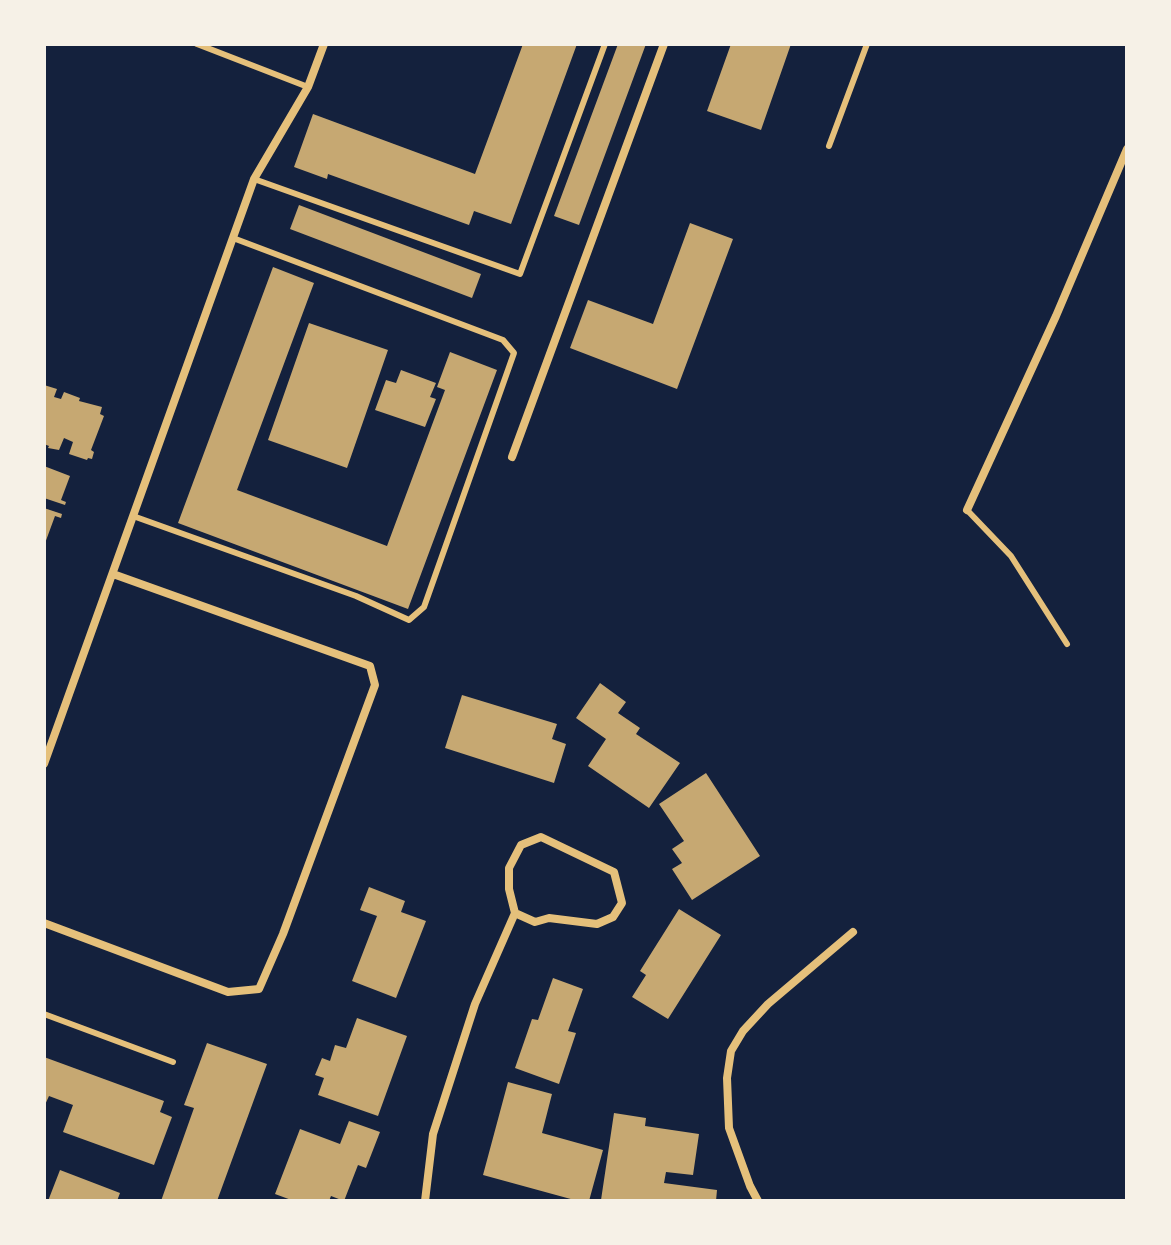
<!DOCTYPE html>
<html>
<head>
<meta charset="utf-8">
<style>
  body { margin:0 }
  #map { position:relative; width:1171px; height:1245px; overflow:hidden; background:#14213d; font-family:"DejaVu Sans",sans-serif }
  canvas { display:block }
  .frame { position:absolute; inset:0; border:46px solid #f6f1e7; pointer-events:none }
</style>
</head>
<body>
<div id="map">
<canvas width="1171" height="1245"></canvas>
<div class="frame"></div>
</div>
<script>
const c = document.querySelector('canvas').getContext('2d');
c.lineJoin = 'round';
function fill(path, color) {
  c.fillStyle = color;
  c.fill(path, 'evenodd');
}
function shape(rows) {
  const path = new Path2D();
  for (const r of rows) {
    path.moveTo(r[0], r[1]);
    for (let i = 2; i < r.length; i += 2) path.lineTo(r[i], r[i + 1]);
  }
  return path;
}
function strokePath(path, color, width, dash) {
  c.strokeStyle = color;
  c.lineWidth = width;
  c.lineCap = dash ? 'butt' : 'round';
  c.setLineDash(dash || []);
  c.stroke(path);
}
fill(shape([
  [523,44,577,44,511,224,474,211,469,225,328,174,327,179,294,167,313,114,475,174],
  [618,44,646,44,579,225,554,216],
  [731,44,791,44,761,130,707,111],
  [299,205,481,274,472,298,290,229],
  [690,223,733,239,677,389,570,348,588,300,653,324],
  [273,267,314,283,237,490,387,546,445,390,437,387,450,352,497,370,408,609,178,523],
  [309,323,388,350,347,468,268,440],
  [401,370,436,383,430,397,436,399,425,427,375,410,386,380,396,383],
  [44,385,57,389,54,397,61,399,64,392,80,398,79,401,102,407,100,414,104,416,91,450,94,452,92,459,88,458,87,460,69,454,73,442,64,438,59,450,48,448,49,446,44,444],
  [44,466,70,476,61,500,66,502,65,505,44,498],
  [44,508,62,514,61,518,55,516,44,546],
  [600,683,626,702,618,713,640,728,636,734,680,763,649,808,588,766,606,739,576,718],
  [462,695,557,724,552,739,566,744,554,783,445,748],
  [706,773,760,856,692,900,672,869,682,863,672,849,684,841,659,804],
  [369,887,405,901,401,912,426,921,396,998,352,981,377,916,360,910],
  [679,909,721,935,668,1019,632,997,646,975,640,971],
  [553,978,583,989,568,1031,576,1033,559,1084,515,1068,532,1019,538,1020],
  [357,1018,407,1036,378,1116,318,1095,324,1078,315,1075,322,1058,330,1061,335,1045,346,1048],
  [207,1043,267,1064,217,1201,161,1201,194,1108,184,1105],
  [44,1057,164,1101,160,1112,172,1117,154,1165,63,1132,73,1105,49,1096,44,1107],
  [508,1082,552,1094,542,1133,603,1150,589,1201,578,1201,483,1175],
  [614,1113,646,1118,645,1126,699,1134,693,1175,666,1172,664,1183,717,1190,716,1201,601,1200],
  [349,1121,380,1132,366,1168,358,1165,344,1201,331,1196,329,1201,294,1201,275,1194,300,1129,340,1144],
  [60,1170,120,1193,117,1201,48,1201]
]), '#c6a872');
strokePath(shape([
  [197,44,308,87],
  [829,146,867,44],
  [254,179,520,274,605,44],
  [967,510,1011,556,1067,644],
  [133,516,356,596,409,620,424,607,514,353,503,340,233,238],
  [44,1014,173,1062]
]), '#e5c07b', 6);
strokePath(shape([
  [512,457,664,44],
  [967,510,1056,316,1127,149],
  [44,764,254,179,308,87,324,44],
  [44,923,228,992,259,989,283,934,375,685,370,666,113,574],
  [425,1201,433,1134,475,1004,515,913,509,889,509,868,521,845,541,837,614,872,622,903,613,917,597,924,549,918,535,922,515,913],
  [758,1201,750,1186,729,1128,727,1078,731,1051,743,1031,768,1004,853,932]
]), '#e5c07b', 8);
</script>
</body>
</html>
